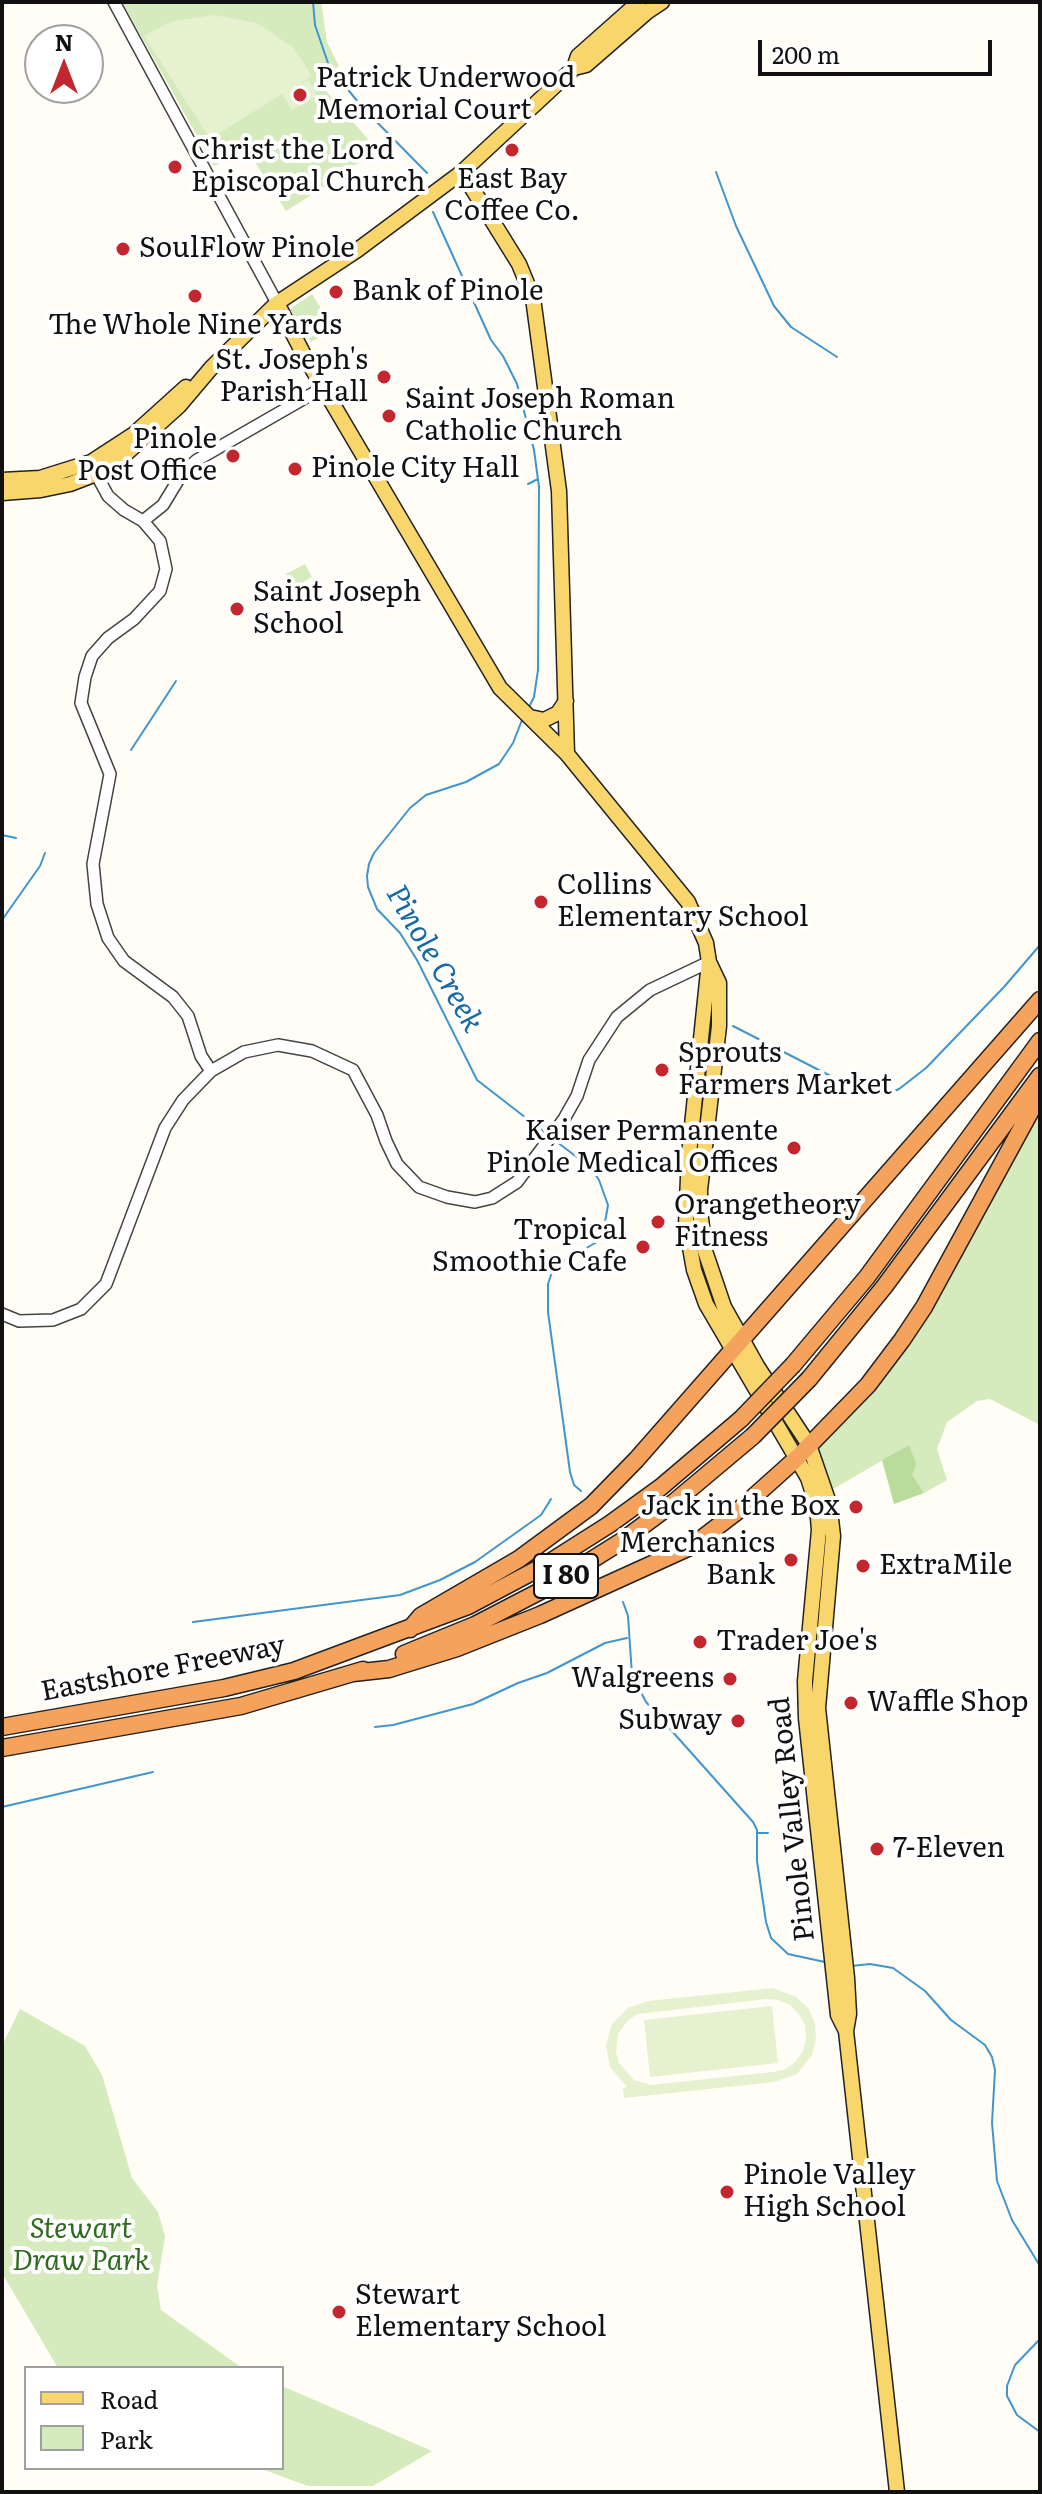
<!DOCTYPE html>
<html>
<head>
<meta charset="utf-8">
<style>
  body { margin:0 }
  #map { position:relative; width:1042px; height:2494px; overflow:hidden; background:#fffdf5; font-family:Literata,serif }
  canvas { display:block }
  .frame { position:absolute; inset:0; border:4px solid #111; pointer-events:none }
  .legend { position:absolute; left:24px; top:2366px; width:260px; height:104px; box-sizing:border-box; background:#fff; border:2px solid #a0a0a0; margin:0; padding:10px 14px; list-style:none; font-size:24px; color:#111 }
  .legend li { display:flex; align-items:center; gap:16px; height:40px }
  .legend b { width:40px; border:2px solid #a0a0a0 }
  .north { position:absolute; left:24px; top:24px; width:80px; height:80px; box-sizing:border-box; background:#fff; border:2px solid #a0a0a0; border-radius:50%; rotate:0deg; font-size:22px; font-weight:700; line-height:32px; text-align:center; color:#111 }
  .north::after { content:''; display:block; margin:auto; width:28px; height:36px; background:#c4262e; clip-path:polygon(50% 0,100% 100%,50% 72%,0 100%) }
  .scale { position:absolute; left:758px; top:40px; width:234px; height:36px; box-sizing:border-box; border:4px solid #111; border-top:0; padding-left:10px; font-size:24px; line-height:28px; white-space:nowrap; color:#111; -webkit-text-stroke:6px #fff; paint-order:stroke }
</style>
</head>
<body>
<div id="map">
<canvas width="1042" height="2494"></canvas>
<div class="frame"></div>
<ul class="legend">
<li><b style="height:10px;background:#f9d66b"></b>Road</li>
<li><b style="height:22px;background:#d5ebbd"></b>Park</li>
</ul>
<div class="north">N</div>
<div class="scale">200 m</div>
</div>
<script>
const c = document.querySelector('canvas').getContext('2d');
c.lineJoin = 'round';
function fill(path, color) {
  c.fillStyle = color;
  c.fill(path, 'evenodd');
}
function shape(rows) {
  const path = new Path2D();
  for (const r of rows) {
    path.moveTo(r[0], r[1]);
    for (let i = 2; i < r.length; i += 2) path.lineTo(r[i], r[i + 1]);
  }
  return path;
}
function strokePath(path, color, width, dash) {
  c.strokeStyle = color;
  c.lineWidth = width;
  c.lineCap = dash ? 'butt' : 'round';
  c.setLineDash(dash || []);
  c.stroke(path);
}
function label(font, color, halo, rows, align = 'center') {
  c.font = font + ' Literata,serif';
  c.lineWidth = 8;
  c.setLineDash([]);
  c.textBaseline = 'middle';
  c.strokeStyle = halo;
  c.fillStyle = color;
  for (const [text, x, y, turn = 0] of rows) {
    c.save();
    c.translate(x, y);
    c.rotate((+turn || 0) * Math.PI / 180);
    c.textAlign = isNaN(turn) ? turn : align;
    if (halo) c.strokeText(text, 0, 0);
    c.fillText(text, 0, 0);
    c.restore();
  }
}
fill(shape([
  [122,2,321,2,327,42,339,66,318,82,381,154,332,174,322,180,326,186,286,211,246,148,214,166],
  [312,294,334,330,311,342,290,309],
  [305,564,312,577,293,588,286,574],
  [1040,1094,1040,1425,990,1399,977,1401,947,1422,937,1449,947,1480,924,1493,911,1475,909,1445,826,1493,809,1445,902,1340],
  [20,2009,85,2046,102,2075,132,2178,158,2212,165,2236,157,2286,161,2310,242,2368,58,2368,2,2273,2,2046],
  [282,2386,432,2451,373,2486,308,2486,259,2468,282,2468]
]), '#d5ebbd');
fill(shape([
  [909,1445,916,1464,912,1475,924,1493,894,1504,882,1460]
]), '#b9dc9c');
fill(shape([
  [213,15,257,23,294,48,312,76,294,87,309,80,317,96,292,110,282,94,216,135,207,134,144,36,170,22],
  [773,1988,796,1997,808,2008,815,2023,816,2039,812,2055,797,2074,774,2082,624,2098,623,2088,627,2087,610,2067,606,2045,612,2024,628,2008,648,2001],
  [766,1999,778,2000,790,2005,799,2014,805,2025,806,2038,803,2051,796,2061,786,2069,773,2072,651,2085,634,2080,619,2063,616,2052,618,2034,628,2020,638,2014],
  [772,2006,778,2063,650,2077,644,2020]
]), '#e6f2cf');
strokePath(shape([
  [313,2,315,25,329,66,362,107,427,173],
  [716,172,736,226,774,306,791,327,837,357],
  [433,212,491,340,503,356,517,384,534,450,539,487,538,670,534,697,529,707],
  [528,484,538,479],
  [522,720,513,743,499,764,466,782,426,795,410,808,374,853,369,864,367,876,368,887,377,909,400,933,417,960,477,1080,548,1135],
  [131,750,176,681],
  [2,835,16,838],
  [2,920,40,866,45,853],
  [733,1026,852,1087,885,1095,899,1089,926,1068,1004,987,1040,945],
  [553,1139,590,1167,599,1180,608,1205,604,1228,597,1242,554,1266,548,1284,548,1312,570,1472,574,1485,581,1491],
  [623,1602,628,1616,632,1675,646,1702,753,1822,757,1830,757,1861,766,1922,771,1938,788,1954,825,1962],
  [193,1622,400,1595,440,1580,475,1562,541,1515,551,1499],
  [375,1727,393,1725,473,1704,518,1683,547,1673,605,1643,627,1638],
  [2,1807,153,1772],
  [757,1833,768,1833],
  [851,1966,870,1964,893,1968,925,1991,951,2020,985,2045,992,2057,995,2070,992,2123,997,2181,1012,2220,1040,2266],
  [1040,2339,1015,2365,1007,2386,1007,2396,1017,2415,1040,2432]
]), '#3f96cf', 2);
const minor = shape([
  [114,2,277,303],
  [94,470,108,496,124,510,143,521,160,541,166,569,160,591,134,619,108,638,92,656,85,677,81,703,110,774,93,864,97,904,108,938,124,961,173,997,188,1016,201,1056,211,1071],
  [143,521,163,505,183,472,197,460,324,387],
  [2,1314,19,1321,53,1320,81,1309,106,1284,165,1128,183,1100,211,1071,244,1052,278,1045,312,1051,353,1070,377,1115,386,1141,397,1164,419,1187,447,1197,475,1202,492,1198,517,1182,564,1119,577,1096,589,1060,617,1017,650,990,709,962]
]);
const major = shape([
  [574,68,578,56,639,2],
  [462,172,519,264,533,298,559,491,567,754],
  [277,303,304,355,500,688,567,754,688,902,706,943,709,962,719,983,719,1026,700,1190,700,1210,705,1251,724,1307,757,1366,809,1445,828,1500,831,1519,833,1536,818,1708,847,1978,849,2014,846,2031,897,2492],
  [2,480,40,478,91,462,134,434,186,387],
  [2,493,41,490,70,484,96,474,119,460,179,406,212,367,277,303,356,251,462,172,574,68,586,65,647,12,662,2],
  [530,717,544,720,558,713,566,701],
  [709,962,689,1154,686,1225,694,1270,706,1304,808,1478,817,1506,819,1530,805,1681,806,1718,838,2015,846,2031]
]);
const highway = shape([
  [793,1365,867,1277,1040,1041],
  [809,1379,884,1287,1040,1076],
  [410,1629,421,1616,519,1559,591,1506,636,1460,1040,1000],
  [404,1654,475,1625,550,1586,622,1541,672,1504,753,1436],
  [353,1673,389,1669,457,1648,540,1615,692,1546,739,1510,797,1458,868,1385,902,1340,924,1307,1040,1094],
  [2,1727,224,1688,294,1671,468,1606,547,1564,610,1524,661,1487,741,1419],
  [2,1748,241,1706,363,1670]
]);
strokePath(minor, '#444', 14);
strokePath(major, '#222', 17);
strokePath(highway, '#222', 19);
strokePath(minor, '#fff', 11);
strokePath(major, '#f9d66b', 14);
strokePath(highway, '#f5a25d', 16);
const highwayBridge = shape([
  [741,1419,793,1365],
  [753,1436,809,1379]
]);
strokePath(highwayBridge, '#222', 19, []);
strokePath(highwayBridge, '#f5a25d', 16);
for (const [x, y, r, color] of [
  [300,95,8,"#c4262e"],
  [512,150,8,"#c4262e"],
  [175,167,8,"#c4262e"],
  [123,249,8,"#c4262e"],
  [336,292,8,"#c4262e"],
  [195,296,8,"#c4262e"],
  [384,377,8,"#c4262e"],
  [389,416,8,"#c4262e"],
  [233,456,8,"#c4262e"],
  [295,469,8,"#c4262e"],
  [237,609,8,"#c4262e"],
  [541,902,8,"#c4262e"],
  [662,1070,8,"#c4262e"],
  [794,1148,8,"#c4262e"],
  [658,1222,8,"#c4262e"],
  [643,1247,8,"#c4262e"],
  [856,1507,8,"#c4262e"],
  [791,1560,8,"#c4262e"],
  [863,1566,8,"#c4262e"],
  [700,1642,8,"#c4262e"],
  [730,1679,8,"#c4262e"],
  [851,1703,8,"#c4262e"],
  [738,1721,8,"#c4262e"],
  [877,1849,8,"#c4262e"],
  [727,2192,8,"#c4262e"],
  [339,2312,8,"#c4262e"]
]) {
  const dot = new Path2D();
  dot.arc(x, y, r, 0, 2 * Math.PI);
  c.fillStyle = color;
  c.fill(dot);
  strokePath(dot, '#fff', 3);
}
for (const [x, y, w] of [
  [566,1576,64]
]) {
  const box = new Path2D();
  box.roundRect(x - w / 2, y - 22, w, 44, 6);
  c.fillStyle = '#fff';
  c.fill(box);
  strokePath(box, '#111', 2);
}
label('bold 26px', '#111', null, [
  ["I 80",566,1576]
]);
label('28px', '#111', '#fff', [
  ["Patrick Underwood",316,79],
  ["Memorial Court",316,111],
  ["Christ the Lord",191,151],
  ["Episcopal Church",191,183],
  ["East Bay",512,180,"center"],
  ["Coffee Co.",512,212,"center"],
  ["SoulFlow Pinole",139,249],
  ["Bank of Pinole",352,292],
  ["The Whole Nine Yards",195,326,"center"],
  ["St. Joseph's",368,361,"right"],
  ["Parish Hall",368,393,"right"],
  ["Saint Joseph Roman",405,400],
  ["Catholic Church",405,432],
  ["Pinole",217,440,"right"],
  ["Post Office",217,472,"right"],
  ["Pinole City Hall",311,469],
  ["Saint Joseph",253,593],
  ["School",253,625],
  ["Collins",557,886],
  ["Elementary School",557,918],
  ["Sprouts",678,1054],
  ["Farmers Market",678,1086],
  ["Kaiser Permanente",778,1132,"right"],
  ["Pinole Medical Offices",778,1164,"right"],
  ["Orangetheory",674,1206],
  ["Fitness",674,1238],
  ["Tropical",627,1231,"right"],
  ["Smoothie Cafe",627,1263,"right"],
  ["Jack in the Box",840,1507,"right"],
  ["Merchanics",775,1544,"right"],
  ["Bank",775,1576,"right"],
  ["ExtraMile",879,1566],
  ["Trader Joe's",716,1642],
  ["Walgreens",714,1679,"right"],
  ["Waffle Shop",867,1703],
  ["Subway",722,1721,"right"],
  ["7-Eleven",893,1849],
  ["Pinole Valley",743,2176],
  ["High School",743,2208],
  ["Stewart",355,2296],
  ["Elementary School",355,2328]
], 'left');
label('28px', '#111', '#fff', [
  ["Eastshore Freeway",163,1669,-11],
  ["Pinole Valley Road",793,1819,-96]
]);
label('italic 28px', '#2f6b1f', '#fff', [
  ["Stewart",81,2230],
  ["Draw Park",81,2262]
]);
label('italic 30px', '#1768a6', '#fff', [
  ["Pinole Creek",434,959,60]
]);
</script>
</body>
</html>
